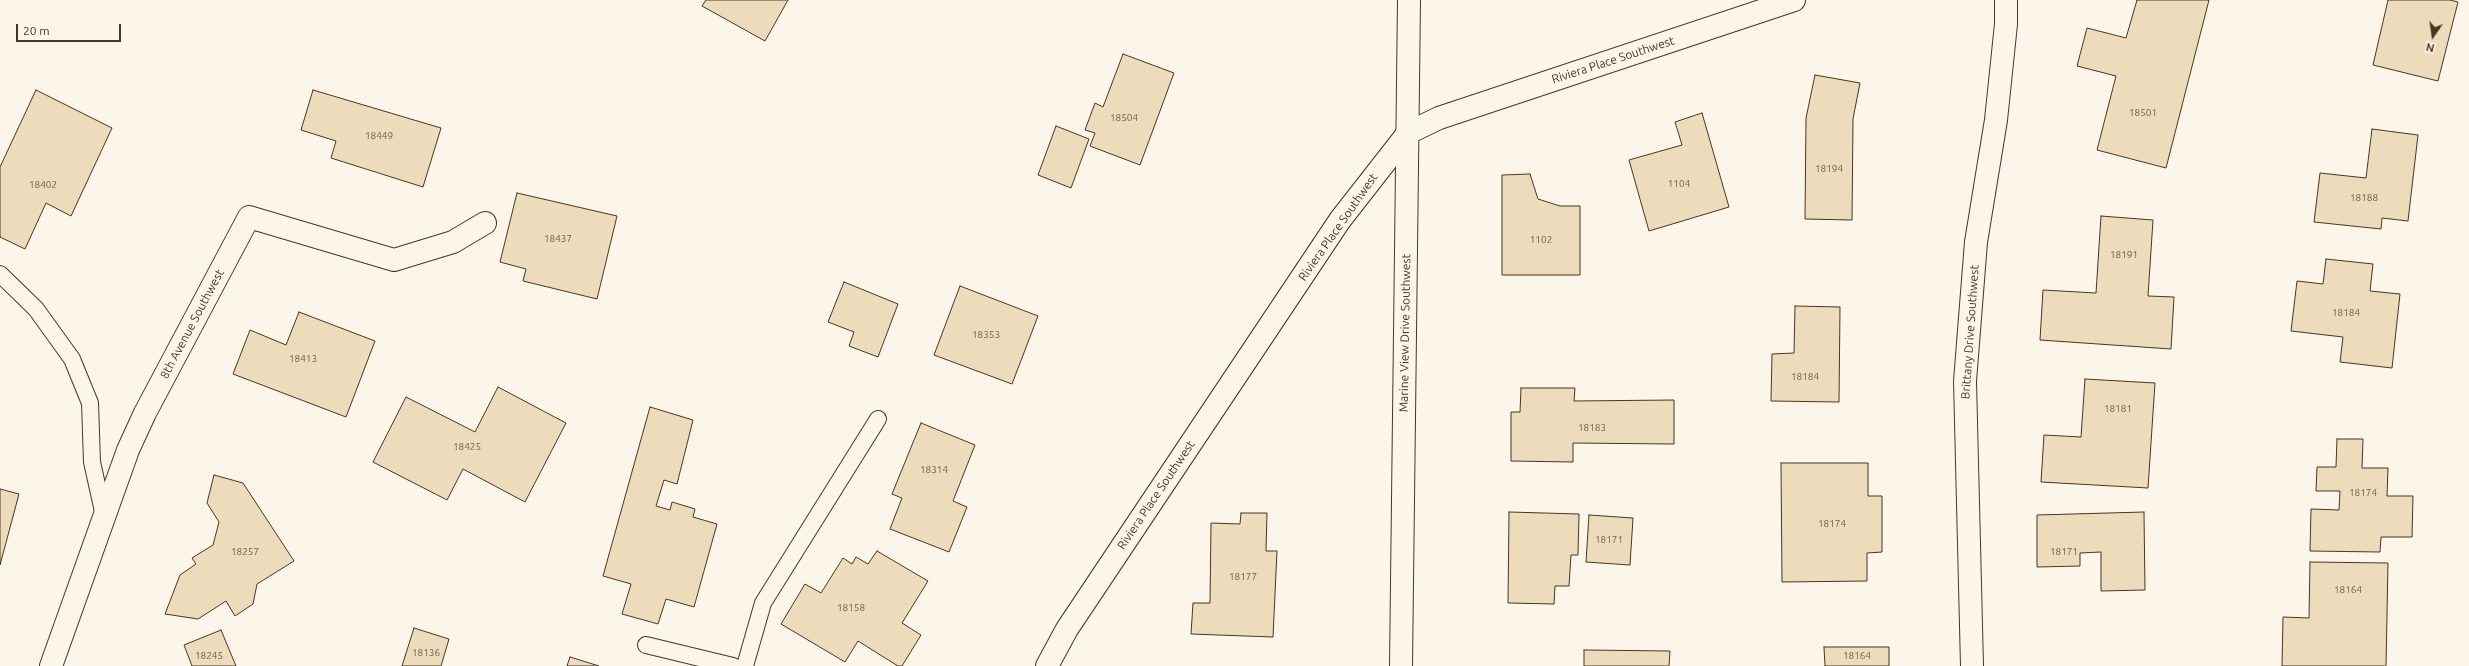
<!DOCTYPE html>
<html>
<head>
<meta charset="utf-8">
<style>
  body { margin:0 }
  #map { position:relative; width:2469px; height:666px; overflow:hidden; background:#fbf6e9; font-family:Ubuntu,sans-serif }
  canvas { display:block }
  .north { position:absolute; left:2413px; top:16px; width:40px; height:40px; -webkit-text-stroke:3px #fbf6e9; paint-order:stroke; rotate:193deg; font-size:11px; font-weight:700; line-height:16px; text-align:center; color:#4a3520 }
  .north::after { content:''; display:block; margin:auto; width:14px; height:18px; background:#4a3520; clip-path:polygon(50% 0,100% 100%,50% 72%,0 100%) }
  .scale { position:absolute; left:16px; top:24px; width:105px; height:18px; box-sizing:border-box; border:2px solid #4a3520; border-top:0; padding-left:5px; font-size:12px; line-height:14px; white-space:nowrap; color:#4a3520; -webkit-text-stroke:3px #fbf6e9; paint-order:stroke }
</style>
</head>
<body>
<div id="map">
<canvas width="2469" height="666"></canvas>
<div class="north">N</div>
<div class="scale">20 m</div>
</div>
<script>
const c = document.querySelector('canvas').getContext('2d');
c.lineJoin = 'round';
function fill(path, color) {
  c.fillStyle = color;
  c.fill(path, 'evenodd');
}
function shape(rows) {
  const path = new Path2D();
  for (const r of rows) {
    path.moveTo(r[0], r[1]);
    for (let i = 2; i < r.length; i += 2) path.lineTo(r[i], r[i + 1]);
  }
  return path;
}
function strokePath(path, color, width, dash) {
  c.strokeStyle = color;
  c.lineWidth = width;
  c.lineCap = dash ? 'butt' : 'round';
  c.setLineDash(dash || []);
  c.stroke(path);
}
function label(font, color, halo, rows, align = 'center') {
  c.font = font + ' Ubuntu,sans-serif';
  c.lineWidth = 3;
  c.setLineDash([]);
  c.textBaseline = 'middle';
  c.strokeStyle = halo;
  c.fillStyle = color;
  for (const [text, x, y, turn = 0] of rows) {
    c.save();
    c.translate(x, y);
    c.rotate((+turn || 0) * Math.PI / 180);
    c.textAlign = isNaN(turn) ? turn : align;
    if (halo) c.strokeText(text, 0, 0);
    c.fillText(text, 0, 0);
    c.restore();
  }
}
const building = shape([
  [706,0,788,0,765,41,702,6,706,0],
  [2137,0,2209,0,2166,168,2097,150,2116,76,2077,66,2087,28,2126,38,2137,0],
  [2388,0,2450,0,2458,2,2438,81,2373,65,2388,0],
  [1123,54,1174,73,1140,165,1090,146,1095,133,1085,130,1095,103,1103,107,1123,54],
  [1815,75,1860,83,1853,119,1852,220,1805,219,1806,118,1815,75],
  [36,90,112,128,71,216,46,203,25,249,0,237,0,167,36,90],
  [313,90,441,128,423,187,331,158,336,141,301,130,313,90],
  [1702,113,1729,207,1649,231,1629,160,1682,145,1675,122,1702,113],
  [1056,126,1089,139,1071,188,1038,175,1056,126],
  [2372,129,2418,135,2408,221,2382,218,2381,229,2314,222,2320,173,2366,178,2372,129],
  [1530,174,1538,199,1560,206,1580,206,1580,275,1502,275,1502,175,1530,174],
  [517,193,617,216,597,299,523,281,526,269,500,262,517,193],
  [2101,216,2153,220,2148,296,2174,297,2171,349,2040,340,2043,290,2096,293,2101,216],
  [2326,259,2373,264,2370,291,2400,294,2392,368,2340,362,2343,337,2291,331,2297,281,2323,284,2326,259],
  [844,282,898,304,878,357,849,346,854,332,828,322,844,282],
  [960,286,1038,316,1012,384,934,355,960,286],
  [1795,306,1840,307,1839,402,1771,401,1772,354,1794,353,1795,306],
  [299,312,375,341,346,417,233,374,250,330,286,345,299,312],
  [2085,379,2155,383,2148,488,2041,482,2044,435,2081,437,2085,379],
  [498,387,566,423,525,502,463,469,447,500,373,462,406,397,475,432,498,387],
  [1521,388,1575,388,1574,401,1674,400,1674,444,1573,443,1573,462,1511,461,1511,412,1520,412,1521,388],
  [650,407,693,420,677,484,664,480,656,506,670,510,672,502,695,509,693,517,717,524,694,607,666,599,658,624,622,614,631,584,603,576,650,407],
  [921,423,975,445,953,501,967,507,949,552,890,529,902,498,892,494,921,423],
  [2337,439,2363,439,2362,468,2388,468,2387,496,2413,496,2412,537,2381,537,2380,552,2310,551,2311,509,2339,510,2340,491,2316,491,2317,467,2336,467,2337,439],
  [1781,463,1868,463,1868,496,1882,496,1882,552,1867,553,1867,581,1782,582,1781,463],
  [214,475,243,483,294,561,257,584,253,604,235,616,226,601,198,619,165,614,180,575,196,564,192,558,213,545,219,522,207,503,214,475],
  [0,489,19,494,0,565,0,489],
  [1509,512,1579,514,1578,555,1571,555,1569,586,1555,586,1554,604,1508,603,1509,512],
  [2144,512,2145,590,2101,591,2101,552,2080,553,2080,566,2037,567,2037,515,2144,512],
  [1241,513,1267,513,1266,551,1277,551,1273,637,1191,634,1193,603,1210,603,1211,523,1240,524,1241,513],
  [1589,515,1633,518,1630,565,1586,562,1589,515],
  [877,551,928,581,902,623,921,635,902,666,898,666,858,641,845,662,781,624,805,584,821,593,843,558,852,564,856,557,868,564,877,551],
  [2310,562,2388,563,2386,666,2282,666,2283,617,2309,618,2310,562],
  [414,628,449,639,441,666,402,666,414,628],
  [221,630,236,666,192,666,184,645,221,630],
  [1824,647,1889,647,1889,666,1825,666,1824,647],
  [1584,650,1670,651,1669,666,1584,666,1584,650],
  [570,657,599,666,567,666,570,657]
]);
fill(building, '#ecdcbc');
strokePath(building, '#4a3520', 1);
const lane = shape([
  [0,274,36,309,72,359,90,403,92,462,104,516],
  [646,645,733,666],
  [745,666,763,603,878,419]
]);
const street = shape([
  [51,666,128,450,145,413,249,217,394,260,453,242,485,223],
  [1047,666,1067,629,1340,220,1408,133,1439,118,1794,0],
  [1972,666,1965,381,1976,242,1996,120,2006,24,2006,0]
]);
const secondary = shape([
  [1401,666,1409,0]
]);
strokePath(lane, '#4a3520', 18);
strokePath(street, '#4a3520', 24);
strokePath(secondary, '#4a3520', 24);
strokePath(lane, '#fbf6e9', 16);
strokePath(street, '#fbf6e9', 22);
strokePath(secondary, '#fbf6e9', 22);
label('10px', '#725f47', null, [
  ["18501",2143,113],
  ["18504",1124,118],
  ["18449",379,136],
  ["18194",1829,169],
  ["1104",1679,184],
  ["18402",43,185],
  ["18188",2364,198],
  ["18437",558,239],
  ["1102",1541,240],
  ["18191",2124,255],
  ["18184",2346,313],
  ["18353",986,335],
  ["18413",303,359],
  ["18184",1805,377],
  ["18181",2118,409],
  ["18183",1592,428],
  ["18425",467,447],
  ["18314",934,470],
  ["18174",2363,493],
  ["18174",1832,524],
  ["18171",1609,540],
  ["18257",245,552],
  ["18171",2064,552],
  ["18177",1243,577],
  ["18164",2348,590],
  ["18158",851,608],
  ["18136",426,653],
  ["18245",209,656],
  ["18164",1857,656]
]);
label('12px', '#4a3520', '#fbf6e9', [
  ["Riviera Place Southwest",1613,60,-18],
  ["Riviera Place Southwest",1338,227,-55],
  ["8th Avenue Southwest",192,324,-62],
  ["Brittany Drive Southwest",1970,332,-86],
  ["Marine View Drive Southwest",1405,333,-89],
  ["Riviera Place Southwest",1156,495,-56]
]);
</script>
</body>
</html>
